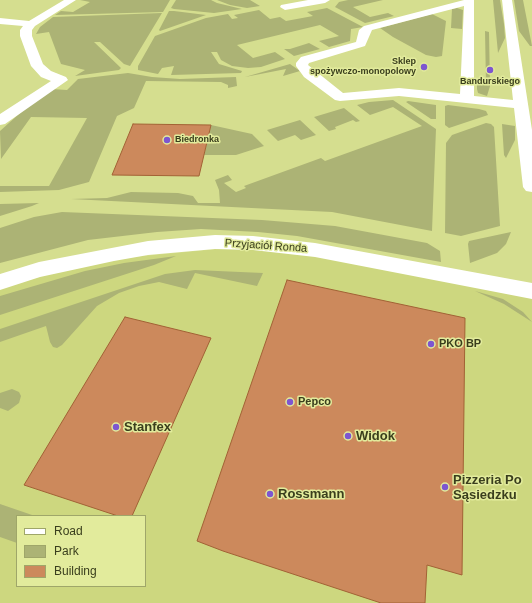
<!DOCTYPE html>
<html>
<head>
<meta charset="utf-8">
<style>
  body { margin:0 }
  #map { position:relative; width:532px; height:603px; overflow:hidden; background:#d5de8f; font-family:Arial,sans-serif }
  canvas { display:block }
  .legend { position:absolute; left:16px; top:515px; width:130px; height:72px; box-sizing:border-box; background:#e2eb9c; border:1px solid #9fa669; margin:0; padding:5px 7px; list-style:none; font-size:12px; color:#3a3e1d }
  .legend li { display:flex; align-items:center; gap:8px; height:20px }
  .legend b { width:20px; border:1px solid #9fa669 }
</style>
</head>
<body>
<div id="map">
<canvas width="532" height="603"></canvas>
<ul class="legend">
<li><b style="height:5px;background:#fff"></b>Road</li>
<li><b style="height:11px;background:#acb375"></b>Park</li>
<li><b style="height:11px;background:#cc895c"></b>Building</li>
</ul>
</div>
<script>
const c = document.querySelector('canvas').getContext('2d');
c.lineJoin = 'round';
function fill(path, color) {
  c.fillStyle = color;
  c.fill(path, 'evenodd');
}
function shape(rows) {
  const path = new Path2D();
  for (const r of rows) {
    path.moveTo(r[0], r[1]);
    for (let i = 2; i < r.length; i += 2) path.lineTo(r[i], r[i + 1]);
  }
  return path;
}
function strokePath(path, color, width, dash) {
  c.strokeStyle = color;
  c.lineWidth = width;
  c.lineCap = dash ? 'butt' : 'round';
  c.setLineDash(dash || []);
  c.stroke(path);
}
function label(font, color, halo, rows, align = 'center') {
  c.font = font + ' Arial,sans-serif';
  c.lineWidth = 3;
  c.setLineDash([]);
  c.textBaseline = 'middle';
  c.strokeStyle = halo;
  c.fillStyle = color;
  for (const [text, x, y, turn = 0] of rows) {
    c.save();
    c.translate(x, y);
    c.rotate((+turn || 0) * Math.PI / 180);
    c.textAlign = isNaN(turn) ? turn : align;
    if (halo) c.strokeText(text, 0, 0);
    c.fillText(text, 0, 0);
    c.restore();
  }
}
fill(shape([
  [240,247,316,256,532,297,532,603,0,603,0,288,101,260],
  [17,516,145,516,145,586,17,586]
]), '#cdd77f');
fill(shape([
  [80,0,170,0,163,12,55,15,61,11,73,12,90,2],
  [176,0,211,0,217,3,242,9,214,13,174,9,171,8],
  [217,0,250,0,260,6,247,8,230,5],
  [348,0,383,0,353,7,370,17,388,13,394,16,365,23,335,7,339,2],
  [493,0,500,0,504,24,505,38,498,53],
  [514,0,523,0,532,46,530,46,519,31],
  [327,8,363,27,351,29,350,41,329,47,319,41,339,36,320,25,237,45,253,58,275,52,285,59,261,67,248,68,232,66,221,60,217,52,211,52,219,64,242,71,241,73,171,75,174,66,162,68,158,74,138,70,138,66,155,36,206,18,228,14,232,19,238,18,234,15,259,10,270,19,280,17,286,21,313,16,307,12],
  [457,8,463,10,462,29,451,28,452,9],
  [169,11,174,11,206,15,160,31,159,30],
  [162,13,130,66,124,64,100,42,94,42,121,68,119,70,75,76,85,70,61,64,49,32,36,34,40,27,53,17],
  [432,14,446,21,442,56,436,57,426,55,393,37,380,28],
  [485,31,489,32,490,86,487,96,478,93,477,89,477,83,486,84],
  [309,43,320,49,294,56,284,49,290,49],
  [290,64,300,71,283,76,286,69,245,77],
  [128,73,152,77,180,79,236,77,237,86,228,88,228,85,221,82,146,81,134,108,117,116,89,182,59,190,0,192,0,186,49,186,87,118,31,117,1,159,0,131,38,97,51,89,67,90,78,79],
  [393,100,436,129,432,231,332,212,71,199,107,198,131,192,178,193,193,196,198,203,220,203,219,190,215,180,228,175,232,180,224,183,236,192,246,188,244,186,321,158,325,161,422,126,393,107,370,115,357,105,369,102],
  [408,101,436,105,436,119,431,119,406,102],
  [448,105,479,109,486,111,488,115,449,128,445,125,445,106],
  [344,108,360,121,356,122,353,120,335,127,336,129,329,131,314,117],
  [300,120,316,135,301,140,295,135,278,141,267,130],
  [486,123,491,124,494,127,500,226,461,236,445,233,446,143,452,135],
  [502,124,515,126,515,140,506,158,504,155],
  [211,125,252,134,264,146,236,155,204,155],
  [39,203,32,206,0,216,0,204],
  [62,212,262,220,335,226,427,243,440,251,441,262,297,236,258,232,201,229,157,232,88,240,0,263,0,228,34,217],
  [511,232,506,244,497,253,470,263,468,244,469,241],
  [176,256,154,265,0,315,0,296,85,271,124,263],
  [195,270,263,273,257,286,195,273,187,289,159,282,139,286,119,293,97,306,62,345,57,348,53,347,50,342,46,326,0,342,0,329,165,274],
  [475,291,503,299,523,312,532,322,504,304],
  [12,389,19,392,21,396,19,403,8,411,0,408,0,393],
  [0,504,35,516,17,516,17,543,0,537]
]), '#acb375');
const building = shape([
  [133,124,211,125,199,176,112,175,133,124],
  [287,280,465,318,462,575,427,565,425,603,381,603,223,551,197,541,287,280],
  [125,317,211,338,132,516,118,516,24,485,125,317]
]);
fill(building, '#cc895c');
strokePath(building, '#a26235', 1);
fill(shape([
  [64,0,76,0,35,26,32,30,32,36,43,64,51,71,66,77,68,80,5,124,0,125,0,114,51,81,41,77,31,66,20,36,20,30,23,26,0,24,0,18,29,21,64,0],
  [308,0,330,0,325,3,285,10,280,7,281,5,308,0],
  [464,0,474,0,474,96,513,100,502,0,512,0,532,130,532,192,526,191,523,187,514,108,399,96,340,101,335,100,304,77,296,66,296,63,301,57,356,42,359,30,364,26,464,0],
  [464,6,460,94,399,88,343,93,308,65,309,63,365,46,372,30,464,6],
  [215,235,253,236,315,243,532,283,532,299,315,257,253,250,215,249,148,255,114,261,40,277,0,290,0,274,39,262,148,241,215,235]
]), '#fff');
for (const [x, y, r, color] of [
  [424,67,4,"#7d56d0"],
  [490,70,4,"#7d56d0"],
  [167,140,4,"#7d56d0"],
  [431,344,4,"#7d56d0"],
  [290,402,4,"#7d56d0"],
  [116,427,4,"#7d56d0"],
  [348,436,4,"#7d56d0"],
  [445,487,4,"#7d56d0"],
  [270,494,4,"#7d56d0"]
]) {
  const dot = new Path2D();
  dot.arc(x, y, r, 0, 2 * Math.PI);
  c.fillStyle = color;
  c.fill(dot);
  strokePath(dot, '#e2eb9c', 1.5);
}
label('bold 9px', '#3a3e1d', '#e2eb9c', [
  ["Sklep",416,62],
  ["spożywczo-monopolowy",416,72],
  ["Bandurskiego",490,82,"center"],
  ["Biedronka",175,140,"left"]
], 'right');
label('11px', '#3a3e1d', '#e2eb9c', [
  ["Przyjaciół Ronda",266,246,4]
]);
label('bold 11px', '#3a3e1d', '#e2eb9c', [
  ["PKO BP",439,344],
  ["Pepco",298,402]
], 'left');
label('bold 13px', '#3a3e1d', '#e2eb9c', [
  ["Stanfex",124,427],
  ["Widok",356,436],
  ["Pizzeria Po",453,480],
  ["Sąsiedzku",453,495],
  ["Rossmann",278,494]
], 'left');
</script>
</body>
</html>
